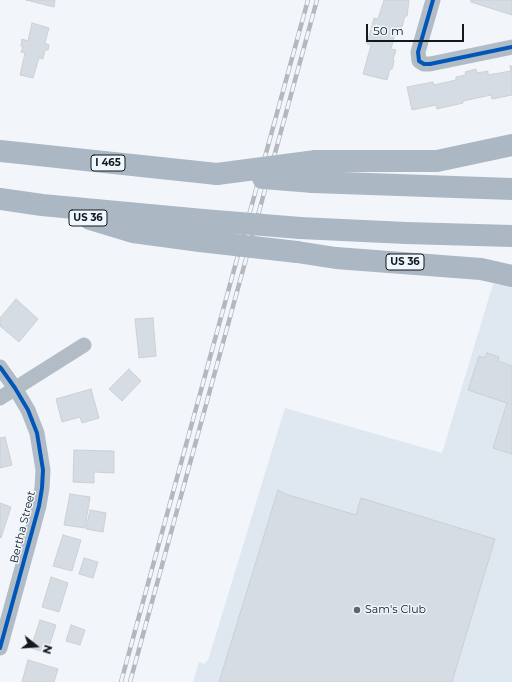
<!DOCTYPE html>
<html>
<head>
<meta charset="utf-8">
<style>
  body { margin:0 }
  #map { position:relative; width:512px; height:682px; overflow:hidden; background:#f2f6fa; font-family:Montserrat,sans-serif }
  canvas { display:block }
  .north { position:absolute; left:16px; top:626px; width:40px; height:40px; -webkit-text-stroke:3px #eef6fe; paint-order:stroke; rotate:107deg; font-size:11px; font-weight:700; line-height:16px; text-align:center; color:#15181b }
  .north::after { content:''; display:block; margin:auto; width:14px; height:18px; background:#15181b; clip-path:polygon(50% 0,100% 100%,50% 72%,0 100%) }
  .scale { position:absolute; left:366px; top:24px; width:98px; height:18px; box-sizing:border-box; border:2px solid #15181b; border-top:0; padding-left:5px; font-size:12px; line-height:14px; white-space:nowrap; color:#15181b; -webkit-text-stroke:3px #eef6fe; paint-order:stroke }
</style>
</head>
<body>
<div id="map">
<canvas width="512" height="682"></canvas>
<div class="north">N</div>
<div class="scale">50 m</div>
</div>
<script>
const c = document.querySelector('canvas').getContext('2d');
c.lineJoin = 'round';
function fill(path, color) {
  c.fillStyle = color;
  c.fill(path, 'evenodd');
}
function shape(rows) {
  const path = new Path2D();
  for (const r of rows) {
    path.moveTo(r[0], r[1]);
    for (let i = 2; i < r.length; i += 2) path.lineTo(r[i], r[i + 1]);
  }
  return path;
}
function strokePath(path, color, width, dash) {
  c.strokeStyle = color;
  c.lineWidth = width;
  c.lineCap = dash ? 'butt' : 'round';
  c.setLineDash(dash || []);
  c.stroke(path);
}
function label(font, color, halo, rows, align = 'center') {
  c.font = font + ' Montserrat,sans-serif';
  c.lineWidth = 3;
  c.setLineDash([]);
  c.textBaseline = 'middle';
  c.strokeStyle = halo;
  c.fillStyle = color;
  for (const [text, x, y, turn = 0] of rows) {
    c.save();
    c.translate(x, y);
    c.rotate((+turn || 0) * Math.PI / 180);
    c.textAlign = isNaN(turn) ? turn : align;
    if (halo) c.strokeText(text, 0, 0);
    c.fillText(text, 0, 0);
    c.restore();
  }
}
fill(shape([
  [493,284,512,285,512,682,193,682,199,662,204,664,208,660,285,408,442,453]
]), '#dfe7f0');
const building = shape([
  [26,0,55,0,54,7,26,0],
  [384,0,409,0,407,16,405,16,402,27,397,26,391,49,396,50,393,60,394,61,392,69,390,69,387,80,363,74,371,45,367,44,374,18,378,19,384,0],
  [471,0,512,0,512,15,471,2,471,0],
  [32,23,49,28,45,43,49,45,48,50,45,50,43,59,39,58,33,78,20,75,25,53,21,52,23,47,21,46,22,39,28,41,32,23],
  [510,66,512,66,512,95,492,99,491,95,463,101,463,103,437,109,436,105,412,110,407,87,433,82,434,85,456,80,456,77,466,75,465,72,476,69,477,73,488,71,488,75,511,71,510,66],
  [16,299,38,319,19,342,0,326,0,318,16,299],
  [153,318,156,356,139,358,135,319,153,318],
  [487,353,499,357,498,361,512,366,512,454,493,448,507,403,468,390,479,356,485,358,487,353],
  [129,369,141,381,122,401,109,389,129,369],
  [91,389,99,418,82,423,80,417,62,422,56,399,91,389],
  [5,437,12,465,0,468,0,438,5,437],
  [74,450,114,451,114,473,94,472,94,483,73,482,74,450],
  [278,490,285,494,356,515,361,498,495,539,452,682,219,682,278,490],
  [70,494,90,497,85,528,64,525,70,494],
  [0,503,11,507,1,538,0,537,0,503],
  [90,510,106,513,103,532,86,529,90,510],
  [63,535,81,540,72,571,53,566,63,535],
  [84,558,98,562,93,578,79,574,84,558],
  [51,577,68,583,59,612,42,607,51,577],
  [40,620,56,625,47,653,31,648,40,620],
  [71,625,85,630,80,645,66,641,71,625],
  [28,660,58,669,54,682,22,682,28,660]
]);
fill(building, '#d6dce4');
strokePath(building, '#cdd0d3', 1);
strokePath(shape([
  [433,0,418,52,419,61,424,64,430,64,512,47],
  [0,367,15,388,28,410,37,433,43,470,42,488,39,506,0,648],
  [0,398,84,345]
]), '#b2bcc7', 15);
strokePath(shape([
  [0,151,217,174],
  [316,161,437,161,512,145],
  [313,182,512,189],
  [0,199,42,205,203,220],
  [90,219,133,232,200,241],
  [300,228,406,233,512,236],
  [297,252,336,258,481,269,512,276]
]), '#abb7c3', 22);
const rail = shape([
  [121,682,308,0],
  [130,682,317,0]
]);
strokePath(rail, '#b2b8be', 4.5);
strokePath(rail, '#eef6fe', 3, [9]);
strokePath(shape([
  [217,174,316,161],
  [263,178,313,182],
  [203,220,300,228],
  [200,241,297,252]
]), '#abb7c3', 22);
strokePath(shape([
  [433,0,418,52,419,61,424,64,430,64,512,47],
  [0,367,15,388,28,410,37,433,43,470,42,488,39,506,0,648]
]), '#0057b8', 4);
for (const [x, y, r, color] of [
  [357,610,4,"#626669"]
]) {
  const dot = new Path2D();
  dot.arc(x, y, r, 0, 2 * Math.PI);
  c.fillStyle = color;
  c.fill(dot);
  strokePath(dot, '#eef6fe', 1.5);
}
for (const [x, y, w] of [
  [108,163,34],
  [88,218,38],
  [405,262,38]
]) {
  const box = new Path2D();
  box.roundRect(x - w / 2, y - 8, w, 16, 3);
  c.fillStyle = '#eef6fe';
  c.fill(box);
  strokePath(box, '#15181b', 1);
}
label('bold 10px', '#15181b', null, [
  ["I 465",108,163],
  ["US 36",88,218],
  ["US 36",405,262]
]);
label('11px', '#15181b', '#eef6fe', [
  ["Bertha Street",23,527,-76]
]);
label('11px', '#15181b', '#eef6fe', [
  ["Sam's Club",365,610]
], 'left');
</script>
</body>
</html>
